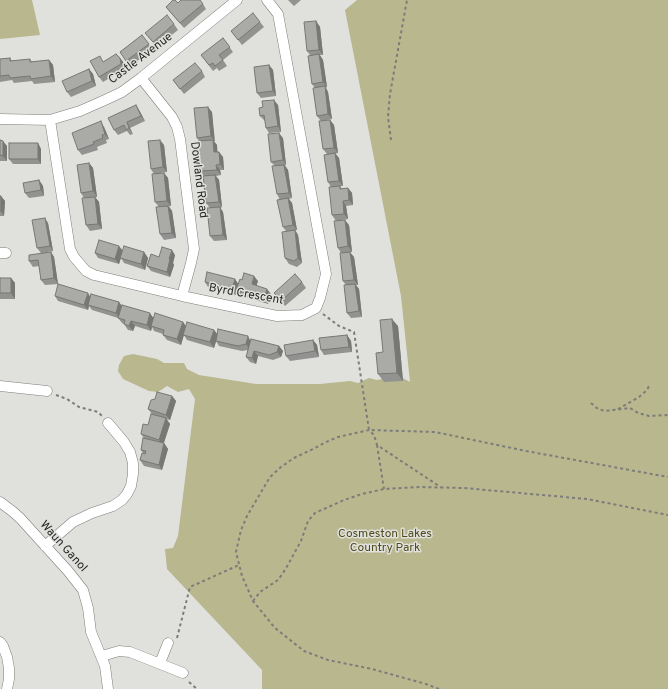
<!DOCTYPE html>
<html>
<head>
<meta charset="utf-8">
<style>
  body { margin:0 }
  canvas { display:block; background:#e0e0dd }
</style>
</head>
<body>
<canvas width="668" height="689"></canvas>
<script>
const c = document.querySelector('canvas').getContext('2d');
c.lineJoin = 'round';
function fill(path, color) {
  c.fillStyle = color;
  c.fill(path, 'evenodd');
}
function shape(rows) {
  const path = new Path2D();
  for (const r of rows) {
    path.moveTo(r[0], r[1]);
    for (let i = 2; i < r.length; i += 2) path.lineTo(r[i], r[i + 1]);
  }
  return path;
}
function strokePath(path, color, width, dash) {
  c.strokeStyle = color;
  c.lineWidth = width;
  c.lineCap = dash ? 'butt' : 'round';
  c.setLineDash(dash || []);
  c.stroke(path);
}
function label(font, color, halo, rows, align = 'center') {
  c.font = font + ' Overpass,sans-serif';
  c.lineWidth = 3;
  c.setLineDash([]);
  c.textBaseline = 'middle';
  c.strokeStyle = halo;
  c.fillStyle = color;
  for (const [text, x, y, turn = 0] of rows) {
    c.save();
    c.translate(x, y);
    c.rotate((+turn || 0) * Math.PI / 180);
    c.textAlign = isNaN(turn) ? turn : align;
    if (halo) c.strokeText(text, 0, 0);
    c.fillText(text, 0, 0);
    c.restore();
  }
}
fill(shape([
  [0,0,32,0,40,35,0,39],
  [357,0,668,0,668,689,262,689,262,670,167,569,165,549,173,548,178,536,195,399,189,389,178,392,167,386,158,392,149,391,123,379,118,371,119,365,124,356,133,354,157,359,164,363,184,363,187,369,199,375,256,384,320,384,350,381,358,383,369,378,377,380,399,376,410,382,401,296,345,10]
]), '#b9b78e');
const minor = shape([
  [141,78,172,117,177,127,180,139,194,249,191,263,182,296],
  [0,119,50,120,80,111,105,100,122,92,141,78,237,0],
  [50,120,70,249,74,257,86,271,94,275,182,296,277,316,302,315,316,308,320,298,326,274,278,14,267,0],
  [0,253,6,253],
  [0,386,47,391],
  [0,502,12,511,20,518,68,571,83,590,88,608,91,632,105,666,108,689],
  [45,546,73,522,92,513,113,506,122,500,127,494,131,486,133,474,133,463,130,452,124,442,108,423],
  [0,642,3,646,7,657,9,668,9,679,7,689],
  [102,656,119,651,130,652,183,673],
  [160,663,168,643]
]);
strokePath(minor, '#7d7d7a', 11);
strokePath(shape([
  [391,140,388,117,390,94,407,0],
  [323,314,339,326,354,332,369,430,435,432,526,451,668,477],
  [56,395,67,399,79,407,98,412,102,416],
  [591,403,598,409,605,411,630,408,638,413,649,416,668,415],
  [618,409,639,397,647,390,650,384],
  [377,445,384,489],
  [253,601,260,592,278,580,285,570,301,541,308,521,315,513,344,500,362,494,384,489,419,487,464,488,587,499,668,515],
  [177,638,190,587,239,565],
  [189,682,197,689],
  [439,689,426,684,372,669,328,660,304,651,275,628,253,601,242,576,236,552,241,530,247,516,270,477,281,467,294,458,315,448,326,442,338,437,369,430,374,435,377,445,442,488]
]), '#7c7c7a', 2, [3, 3]);
strokePath(minor, '#fff', 10);
fill(shape([
  [288,0,301,0,294,6],
  [178,3,203,4,206,9,184,28,170,12,166,7],
  [316,21,320,27,323,55,320,55,323,60,327,87,326,88,328,92,332,119,321,121,317,116,315,88,312,84,310,55,307,51],
  [260,22,264,27,242,45,231,31],
  [174,24,178,30,157,47,145,33],
  [142,35,153,50,130,66,120,52],
  [223,38,233,52,223,60,227,66,219,71,217,68,213,71,201,55],
  [10,58,12,61,30,59,32,62,49,60,53,65,55,82,34,84,32,81,14,83,12,80,0,82,0,59],
  [120,58,124,63,125,69,103,82,99,77,104,62],
  [269,65,273,70,276,96,261,98,257,93],
  [89,69,93,74,96,86,71,97,67,92],
  [202,71,205,77,184,94,173,80],
  [136,105,139,110,145,121,130,128,133,134,130,135,127,131,118,135,114,130],
  [278,105,281,132,269,133,266,128,265,121,260,116],
  [212,112,214,142,217,145,217,152,219,152,223,157,224,170,220,170,221,175,216,176,219,180,222,207,220,208,223,212,227,240,214,241,210,236,210,208,206,203,204,176,200,171,199,141,197,138],
  [330,120,334,125,338,153,335,154,339,158,343,186,340,186,342,189,348,188,352,193,353,205,346,206,348,219,336,221,332,215,331,187,328,182,327,154,323,149],
  [104,127,109,139,106,140,107,143,97,147,98,150,82,155,78,150],
  [283,138,286,165,285,165,288,170,292,198,289,199,292,203,297,230,295,230,298,235,302,263,297,267,289,264,285,258,286,231,283,227,280,200,277,194,275,166,271,162],
  [0,140,7,146,7,161,0,161],
  [38,143,41,149,41,164,13,164,9,159],
  [164,145,167,172,154,174,151,169],
  [89,163,93,168,97,197,95,197,99,202,102,229,90,231,86,225,84,198,81,193],
  [164,173,168,178,171,206,169,206,172,211,176,238,164,240,160,234,159,207,155,202],
  [39,180,43,186,44,196,29,198,25,193],
  [0,196,5,201,4,216,0,216],
  [48,223,53,251,42,253,51,252,54,257,58,284,45,285,41,280,39,266,33,267,29,261,41,253,37,248],
  [349,225,352,252,348,252,354,257,358,285,356,285,359,289,362,317,351,318,347,313,346,285,343,281,341,253,338,248],
  [123,251,144,252,148,258,145,270,124,263,121,258,119,264,98,258,95,253],
  [175,255,173,263,174,265,170,277,151,271,147,266,159,257],
  [0,278,11,278,15,283,15,299,0,299],
  [235,279,238,284,242,280,258,281,256,286,271,294,268,304,240,295,237,291,236,295,208,287,205,282],
  [302,282,306,288,285,306,274,293],
  [55,296,90,297,119,302,122,306,153,317,183,322,186,326,214,330,217,334,279,346,283,351,281,357,273,360,258,356,256,364,250,362,246,357,248,350,242,351,219,346,216,341,214,348,187,340,184,335,181,345,167,340,163,335,163,334,154,331,152,327,151,331,135,326,133,331,128,330,124,324,122,323,118,318,92,310,89,306,88,310,58,301],
  [398,326,403,381,384,382,378,374,383,352],
  [347,335,351,341,352,352,324,355,321,350],
  [313,340,317,345,319,357,290,361,286,356],
  [172,396,176,401,170,420,166,419,170,424,164,443,168,449,162,470,144,466,140,460,143,453,141,450,144,438,141,434,148,425,152,414,148,409]
]), '#929290');
fill(shape([
  [316,21,320,27,323,55,319,50],
  [319,54,323,60,327,87,323,82],
  [120,58,124,63,125,69,121,64],
  [49,60,53,65,55,82,51,76],
  [269,65,273,70,276,96,273,91],
  [89,69,93,74,96,86,92,81],
  [325,86,328,92,332,119,328,114],
  [274,100,278,105,281,132,278,126],
  [136,105,139,110,145,121,141,116],
  [208,107,212,112,215,142,211,136],
  [330,120,334,125,338,153,334,148],
  [101,121,104,127,109,139,105,134],
  [127,122,133,134,129,128],
  [279,133,283,138,286,165,283,160],
  [160,140,164,145,167,172,163,167],
  [213,140,217,145,218,158,214,152],
  [3,141,7,146,7,161,3,156],
  [38,143,41,149,41,164,38,159],
  [219,152,223,157,224,170,220,164],
  [335,153,339,158,343,186,339,181],
  [89,163,93,168,97,197,93,191],
  [216,165,220,170,221,175,217,170],
  [284,165,288,170,292,198,289,193],
  [164,173,168,178,171,206,167,201],
  [215,175,219,180,222,207,219,202],
  [39,180,43,186,44,196,41,190],
  [348,188,352,193,353,205,349,200],
  [1,196,5,201,4,216,1,211],
  [95,197,99,202,102,229,98,224],
  [288,198,292,203,297,230,293,225],
  [343,201,346,206,348,219,344,214],
  [168,206,172,211,176,238,172,233],
  [220,207,223,212,227,240,223,235],
  [45,218,48,223,53,251,50,246],
  [345,220,349,225,352,252,348,246],
  [295,230,298,235,302,263,298,258],
  [119,246,123,251,119,264,115,259],
  [172,250,175,255,173,263,174,265,170,277,167,272,169,259],
  [51,252,54,257,58,284,54,278],
  [144,252,148,258,145,270,141,264],
  [350,252,354,257,358,285,354,280],
  [254,276,258,281,255,290,252,284],
  [11,278,15,283,15,299,11,293],
  [235,279,239,285,236,290,237,291,236,295,232,289],
  [355,284,359,289,362,317,359,311],
  [267,289,271,294,268,304,264,298],
  [88,293,91,298,88,305,89,306,88,310,84,305],
  [119,302,122,307,119,318,116,313],
  [150,313,154,319,151,326,152,327,151,331,147,325],
  [392,319,398,326,403,381,397,373],
  [131,321,135,326,133,331,129,326],
  [183,322,186,327,181,345,177,339],
  [214,330,218,335,214,348,210,342],
  [347,335,351,341,352,352,349,347],
  [248,336,251,342,250,350,246,344],
  [313,340,317,345,319,357,315,351],
  [279,346,283,351,281,357,277,352],
  [254,351,258,356,256,364,252,358],
  [172,396,176,401,170,420,166,415],
  [166,418,170,424,163,445,159,440],
  [164,443,168,449,162,470,159,465]
]), '#777775');
const building = shape([
  [173,0,175,0,178,3,181,0,200,0,203,4,180,23,166,7,173,0],
  [253,13,260,22,238,40,231,31,253,13],
  [167,15,174,24,153,42,145,33,167,15],
  [316,21,319,50,307,51,304,22,316,21],
  [142,35,149,44,126,61,120,52,142,35],
  [223,38,230,47,219,55,223,60,215,66,213,63,209,65,201,55,223,38],
  [116,54,120,58,121,64,99,77,90,61,100,56,103,62,116,54],
  [319,54,323,82,312,84,308,56,319,54],
  [10,58,10,61,30,59,30,62,49,60,51,76,31,79,30,76,10,78,9,75,0,76,0,59,10,58],
  [195,63,202,71,180,89,173,80,195,63],
  [269,65,273,91,257,93,254,67,269,65],
  [89,69,92,81,67,92,62,81,89,69],
  [325,86,328,114,317,116,313,88,325,86],
  [274,100,278,126,266,128,264,115,260,116,259,108,263,107,262,101,274,100],
  [136,105,141,116,127,122,129,128,126,130,124,125,114,130,108,118,136,105],
  [208,107,211,136,197,138,194,108,208,107],
  [330,120,334,148,323,149,319,121,330,120],
  [101,121,105,134,102,135,103,138,93,142,94,144,78,150,72,133,101,121],
  [279,133,283,160,271,162,268,134,279,133],
  [0,140,3,141,3,156,0,155,0,140],
  [160,140,163,167,151,169,148,141,160,140],
  [213,140,214,152,219,152,220,164,216,165,217,170,200,171,198,141,213,140],
  [9,143,38,143,38,159,9,159,9,143],
  [335,153,339,181,328,182,324,155,335,153],
  [89,163,93,191,81,193,77,165,89,163],
  [284,165,289,193,277,194,272,166,284,165],
  [164,173,167,201,155,202,152,174,164,173],
  [215,175,219,202,206,203,203,176,215,175],
  [39,180,41,190,25,193,23,183,39,180],
  [340,186,340,189,348,188,349,200,343,201,344,214,332,215,329,187,340,186],
  [0,196,1,196,1,211,0,211,0,196],
  [95,197,98,224,86,225,82,198,95,197],
  [288,198,293,225,283,227,277,200,288,198],
  [168,206,172,233,160,234,156,207,168,206],
  [220,207,223,235,210,236,207,208,220,207],
  [45,218,50,246,37,248,32,220,45,218],
  [345,220,348,246,338,248,334,221,345,220],
  [295,230,298,258,294,261,285,258,282,232,295,230],
  [99,240,119,246,115,259,95,253,99,240],
  [124,246,144,252,141,264,120,258,124,246],
  [162,247,172,250,169,259,170,259,167,272,147,266,151,254,159,257,162,247],
  [51,252,54,278,41,280,38,260,29,261,29,255,51,252],
  [350,252,354,280,343,281,340,253,350,252],
  [207,272,235,279,232,289,205,282,207,272],
  [244,273,254,276,252,284,267,289,264,298,236,290,240,279,242,280,244,273],
  [295,274,302,282,281,301,274,293,295,274],
  [0,278,11,278,11,293,0,293,0,278],
  [58,284,88,293,84,305,55,296,58,284],
  [355,284,359,311,347,313,344,285,355,284],
  [91,294,119,302,116,313,88,305,91,294],
  [122,305,150,313,147,325,131,321,129,326,124,324,125,320,118,318,122,305],
  [155,313,183,322,177,339,163,335,164,330,151,326,155,313],
  [392,319,397,373,378,374,376,353,383,352,380,320,392,319],
  [187,322,214,330,210,342,183,335,187,322],
  [218,329,248,336,246,344,238,346,216,341,218,329],
  [347,335,349,347,321,350,319,338,347,335],
  [251,339,279,346,277,352,269,355,254,351,252,358,246,357,251,339],
  [313,340,315,351,286,356,284,345,313,340],
  [157,392,172,396,166,415,148,409,151,400,155,399,157,392],
  [151,414,166,418,159,440,141,434,143,424,148,425,151,414],
  [143,438,164,443,159,465,140,460,142,453,145,454,146,451,141,450,143,438]
]);
fill(building, '#aaaaa7');
strokePath(building, '#777775', 1);
label('12px', '#272726', '#e0e0dd', [
  ["Castle Avenue",141,59,-37],
  ["Dowland Road",198,180,83],
  ["Byrd Crescent",246,295,10],
  ["Waun Ganol",63,547,48]
]);
label('12px', '#4f4c1c', '#e0e0dd', [
  ["Cosmeston Lakes",385,535],
  ["Country Park",385,549]
]);
</script>
</body>
</html>
